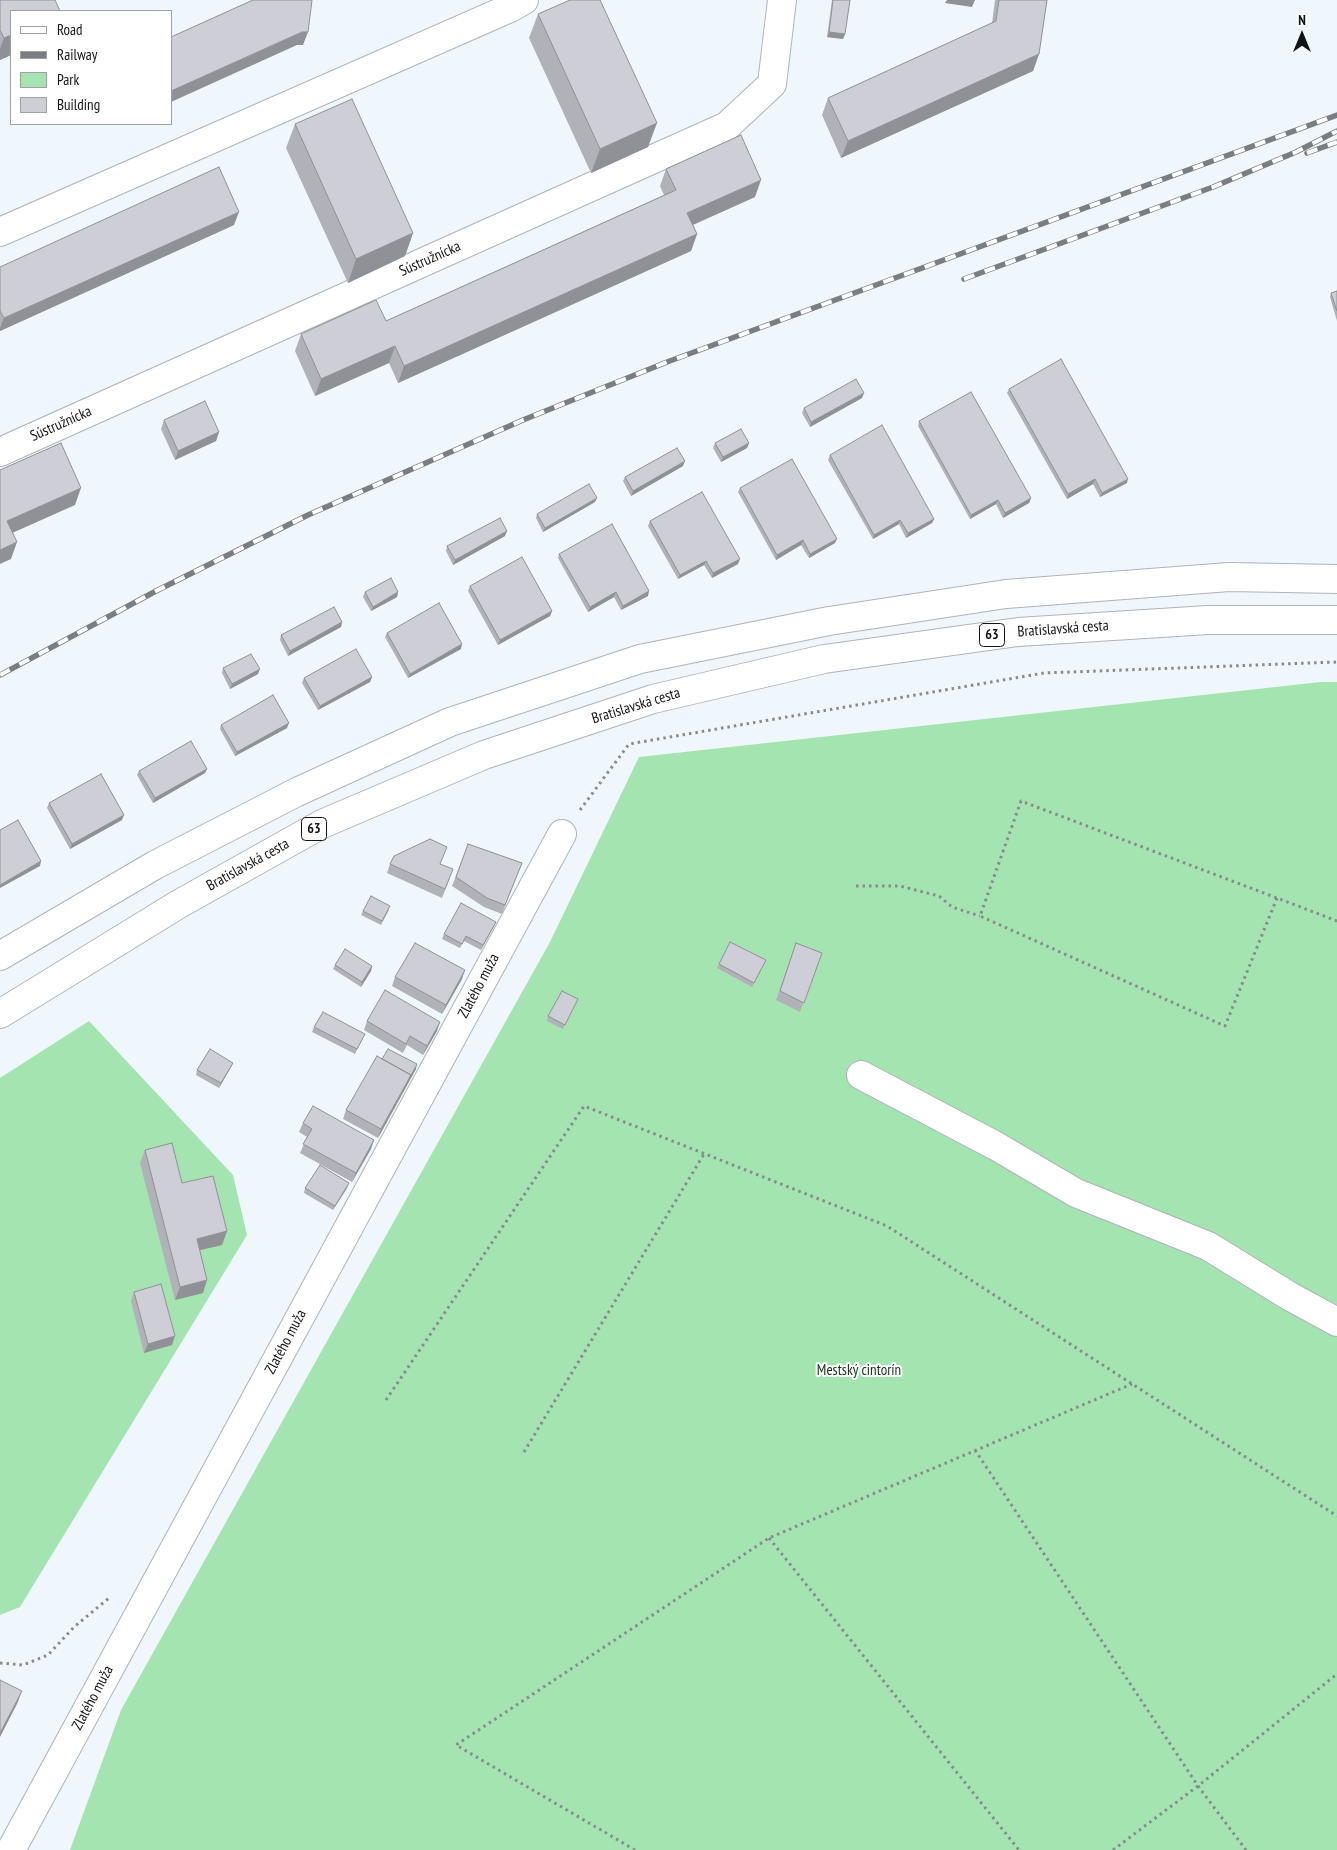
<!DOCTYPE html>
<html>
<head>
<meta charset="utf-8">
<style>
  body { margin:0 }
  #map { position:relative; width:1337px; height:1850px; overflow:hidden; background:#f0f7fc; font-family:"PT Sans Narrow",sans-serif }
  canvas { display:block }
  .legend { position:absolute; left:10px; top:10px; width:162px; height:115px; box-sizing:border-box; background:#fff; border:1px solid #a0a1a1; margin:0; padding:6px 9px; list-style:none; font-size:15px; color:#111315 }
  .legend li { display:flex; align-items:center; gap:10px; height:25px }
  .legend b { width:25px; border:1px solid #a0a1a1 }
  .north { position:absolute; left:1277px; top:10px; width:50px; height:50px; -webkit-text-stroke:4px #fff; paint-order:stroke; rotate:0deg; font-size:14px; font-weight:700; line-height:20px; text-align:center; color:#111315 }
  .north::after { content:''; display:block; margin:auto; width:18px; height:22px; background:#111315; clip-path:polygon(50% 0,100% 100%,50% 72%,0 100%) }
</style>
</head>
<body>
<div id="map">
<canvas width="1337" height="1850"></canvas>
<ul class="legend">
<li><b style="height:6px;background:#fff"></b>Road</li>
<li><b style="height:6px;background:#7a7e82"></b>Railway</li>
<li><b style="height:14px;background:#a4e4b0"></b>Park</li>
<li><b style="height:14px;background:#cecfd6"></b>Building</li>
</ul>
<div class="north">N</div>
</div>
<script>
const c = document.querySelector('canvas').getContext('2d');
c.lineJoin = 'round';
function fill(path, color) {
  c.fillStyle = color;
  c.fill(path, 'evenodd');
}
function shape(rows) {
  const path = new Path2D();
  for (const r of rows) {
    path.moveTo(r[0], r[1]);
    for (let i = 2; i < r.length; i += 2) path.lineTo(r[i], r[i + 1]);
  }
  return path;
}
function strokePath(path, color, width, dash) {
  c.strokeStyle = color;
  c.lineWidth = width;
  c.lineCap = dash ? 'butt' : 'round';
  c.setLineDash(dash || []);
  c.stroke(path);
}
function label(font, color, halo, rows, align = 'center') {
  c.font = font + ' "PT Sans Narrow",sans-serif';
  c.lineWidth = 4;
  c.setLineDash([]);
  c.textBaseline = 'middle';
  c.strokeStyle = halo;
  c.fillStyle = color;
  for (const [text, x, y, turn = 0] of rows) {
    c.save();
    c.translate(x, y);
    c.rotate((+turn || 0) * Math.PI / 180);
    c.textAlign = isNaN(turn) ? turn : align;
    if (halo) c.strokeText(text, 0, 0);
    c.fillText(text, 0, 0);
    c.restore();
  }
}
fill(shape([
  [1321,682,1337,682,1337,1850,70,1850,121,1710,550,942,639,757],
  [89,1021,233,1175,247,1235,20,1607,0,1615,0,1078]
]), '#a4e4b0');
const minor = shape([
  [0,232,510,8,524,0],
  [0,452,727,126,772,84,782,0],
  [861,1075,996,1146,1076,1193,1208,1246,1291,1297,1337,1322],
  [11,1850,562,834]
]);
const major = shape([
  [0,956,155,865,297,792,450,722,640,659,829,621,1006,594,1229,577,1337,579],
  [0,1014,179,904,322,824,484,755,653,699,824,659,1018,632,1208,620,1337,620]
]);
strokePath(minor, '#aeb4ba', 30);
strokePath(major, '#aeb4ba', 30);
strokePath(shape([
  [580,810,629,744,1044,673,1337,662],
  [856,886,900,886,939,896,952,907,980,916],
  [1277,898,1225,1026,980,916,1021,801,1277,898,1337,921],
  [386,1400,584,1106,887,1226,1337,1516],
  [975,1450,1198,1786,1246,1850],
  [524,1452,704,1154],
  [769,1538,1019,1850],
  [0,1663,23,1665,48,1655,74,1627,109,1598],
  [635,1850,456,1745,769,1538,1132,1384],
  [1113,1850,1198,1786,1337,1674]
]), '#868b8f', 3, [2.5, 4]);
strokePath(minor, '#fff', 28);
strokePath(major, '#fff', 28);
const rail = shape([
  [1307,153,1337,142],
  [964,279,1213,187,1296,152,1337,131],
  [0,675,156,591,308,515,523,420,667,362,1337,115]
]);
strokePath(rail, '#7a7e82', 5.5);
strokePath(rail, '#fff', 4, [11]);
fill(shape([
  [0,0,11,55,0,60],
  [832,0,850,0,845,34,843,39,827,37],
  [995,0,1047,0,1039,54,1033,71,841,158,822,115,828,98,992,23],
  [538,14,648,147,591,173,529,38],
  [295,124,413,233,405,256,348,283,286,148],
  [666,169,755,197,693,225,697,234,691,251,398,383,389,363,315,396,295,351,301,334,386,321,664,195,660,186],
  [234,225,0,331,0,267],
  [1337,291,1337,321,1330,297,1331,293],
  [1009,389,1127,483,1100,497,1093,484,1067,499,1007,393],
  [862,398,810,427,802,413,804,408],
  [164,420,219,432,216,441,175,460,161,429],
  [919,421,1031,498,1029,503,1003,518,996,504,970,519,918,426],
  [715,443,749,443,747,448,721,462,713,448],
  [830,455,934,519,932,523,906,538,899,524,873,539,828,460],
  [683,466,631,496,623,481,625,477],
  [740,488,835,543,809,558,801,545,776,560,738,492],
  [595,502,543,532,536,518,537,514],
  [650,521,738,564,712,578,704,565,678,579,648,526],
  [505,536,453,565,446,551,447,546],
  [559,554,648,596,621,610,614,597,588,612,558,558],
  [470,586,552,611,550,616,498,645,468,591],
  [365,592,398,592,397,597,371,611,363,597],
  [342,622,341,627,288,656,280,640,281,635],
  [387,633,461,649,408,678,385,637],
  [223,668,258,674,230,689,222,673],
  [372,677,370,682,318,710,302,683,304,678],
  [221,725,287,728,235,756,220,729],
  [207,769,205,773,153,803,137,775,139,771],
  [49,803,122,820,70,849,47,808],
  [468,844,522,863,502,914,484,907,452,886],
  [390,864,440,864,450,878,442,898,387,873],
  [389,910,381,925,361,915,363,911],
  [496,922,494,926,481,950,464,941,460,948,442,939,444,934],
  [796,943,822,953,800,1012,776,1000],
  [766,960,752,987,717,968,719,964],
  [335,965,372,966,371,971,361,987,333,969],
  [395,977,462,979,442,1014,392,986],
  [578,999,563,1029,547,1021,548,1016],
  [367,1021,437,1031,423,1055,407,1045,403,1053,364,1030],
  [314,1027,363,1038,355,1054,312,1032],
  [382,1059,416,1069,378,1138,343,1119,346,1110],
  [231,1067,219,1088,196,1075,197,1070],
  [303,1123,371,1149,352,1182,300,1153,307,1137,299,1132],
  [145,1150,182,1183,227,1231,222,1245,200,1250,203,1293,175,1300,140,1163],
  [305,1188,347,1188,333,1210,304,1193],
  [134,1292,172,1345,144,1353,131,1301]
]), '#b1b2b8');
fill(shape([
  [947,0,975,0,972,7,945,3],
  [302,32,308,32,303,45,297,45,171,102,171,91],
  [829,32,845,34,843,39,827,37],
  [11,35,11,55,0,60,0,49,4,38],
  [1039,54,1033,71,841,158,848,141],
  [657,123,648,147,591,173,600,149],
  [761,180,755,197,681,230,687,213],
  [239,212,234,225,0,331,0,328,4,318],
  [413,233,405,256,348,283,356,259],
  [697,234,691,251,398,383,404,366],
  [395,346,389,363,315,396,321,379],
  [864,393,862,398,810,427,811,422],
  [219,432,216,441,175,460,178,451],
  [749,443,747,448,721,462,723,457],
  [685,461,683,466,631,496,633,491],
  [1095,479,1093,484,1067,499,1068,494],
  [1128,479,1127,483,1100,497,1102,493],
  [81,488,75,505,1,538,7,521],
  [597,498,595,502,543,532,545,528],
  [1031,498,1029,503,1003,518,1005,513],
  [998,500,996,504,970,519,971,515],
  [934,519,932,523,906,538,908,533],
  [900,520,899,524,873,539,874,535],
  [507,531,505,536,453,565,455,560],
  [837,539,835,543,809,558,810,554],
  [803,540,801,545,776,560,777,555],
  [17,542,11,559,0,564,0,550],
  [740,559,738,564,712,578,713,573],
  [706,561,704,565,678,579,680,575],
  [649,591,648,596,621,610,623,606],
  [398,592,397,597,371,611,373,607],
  [616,592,614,597,588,612,590,607],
  [552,611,550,616,498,645,500,640],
  [342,622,341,627,288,656,290,651],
  [462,644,461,649,408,678,410,674],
  [260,669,258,674,230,689,232,684],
  [372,677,370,682,318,710,320,706],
  [289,723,287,728,235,756,237,752],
  [207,769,205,773,153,803,155,798],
  [124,815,122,820,70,849,72,844],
  [41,861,40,866,0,888,0,885],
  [496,922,494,926,481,950,483,945],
  [372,966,371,971,361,987,362,982],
  [465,970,462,979,442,1014,446,1005],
  [440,1022,437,1031,423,1055,427,1046],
  [233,1063,231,1067,219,1088,221,1083],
  [417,1064,416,1069,378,1138,381,1129],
  [374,1140,371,1149,352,1182,356,1173],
  [349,1183,347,1188,333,1210,335,1206],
  [227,1231,222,1245,192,1252,197,1239],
  [207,1280,203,1293,175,1300,180,1287],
  [175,1336,172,1345,144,1353,148,1344],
  [22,1691,17,1704,0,1737,0,1733]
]), '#909196');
const building = shape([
  [0,0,55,0,60,11,11,11,11,35,4,38,0,30,0,0],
  [253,0,312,0,308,32,302,32,171,91,171,37,253,0],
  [570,0,600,0,657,123,600,149,538,14,570,0],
  [833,0,850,0,845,34,829,32,833,0],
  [999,0,1047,0,1039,54,848,141,828,98,996,21,999,0],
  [352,99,413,233,356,259,295,124,352,99],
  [741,135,761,180,687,213,697,234,404,366,395,346,321,379,301,334,376,300,386,321,676,190,666,169,741,135],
  [219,167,239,212,4,318,0,311,0,267,219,167],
  [1337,291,1337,311,1331,293,1337,291],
  [1061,359,1128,479,1102,493,1095,479,1068,494,1009,389,1061,359],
  [856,379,864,393,811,422,804,408,856,379],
  [971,392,1031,498,1005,513,998,500,971,515,919,421,971,392],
  [205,401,219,432,178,451,164,420,205,401],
  [882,425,934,519,908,533,900,520,874,535,830,455,882,425],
  [741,429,749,443,723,457,715,443,741,429],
  [61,443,81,488,7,521,17,542,0,550,0,470,61,443],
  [677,448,685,461,633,491,625,477,677,448],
  [792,459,837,539,810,554,803,540,777,555,740,488,792,459],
  [589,484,597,498,545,528,537,514,589,484],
  [702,492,740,559,713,573,706,561,680,575,650,521,702,492],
  [500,518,507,531,455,560,447,546,500,518],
  [612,524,649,591,623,606,616,592,590,607,559,554,612,524],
  [522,557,552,611,500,640,470,586,522,557],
  [391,578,398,592,373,607,365,592,391,578],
  [439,603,462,644,410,674,387,633,439,603],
  [334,607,342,622,290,651,281,635,334,607],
  [356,649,372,677,320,706,304,678,356,649],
  [251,654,260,669,232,684,223,668,251,654],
  [273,695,289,723,237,752,221,725,273,695],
  [191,741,207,769,155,798,139,771,191,741],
  [101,774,124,815,72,844,49,803,101,774],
  [18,820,41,861,0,885,0,830,18,820],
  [430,839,447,847,440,864,453,869,445,889,390,864,394,856,430,839],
  [468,844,522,863,505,905,487,898,456,877,468,844],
  [371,896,390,906,382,921,363,911,371,896],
  [461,903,496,922,483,945,466,936,462,944,444,934,461,903],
  [730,942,766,960,754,983,719,964,730,942],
  [415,943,465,970,446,1005,395,977,415,943],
  [796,943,822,953,804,1003,780,991,796,943],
  [345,949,372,966,362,982,335,965,345,949],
  [385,990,440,1022,427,1046,410,1036,406,1044,367,1021,385,990],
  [562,991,578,999,565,1025,548,1016,562,991],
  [323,1012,365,1034,357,1049,314,1027,323,1012],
  [210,1049,233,1063,221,1083,197,1070,210,1049],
  [388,1049,417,1064,409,1079,411,1075,382,1059,388,1049],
  [377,1056,411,1075,381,1129,346,1110,377,1056],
  [313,1106,374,1140,356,1173,303,1144,312,1129,303,1123,313,1106],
  [172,1143,182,1183,213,1176,227,1231,197,1239,207,1280,180,1287,145,1150,172,1143],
  [320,1165,349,1183,335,1206,305,1188,320,1165],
  [161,1284,175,1336,148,1344,134,1292,161,1284],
  [0,1680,22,1691,0,1733,0,1680]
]);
fill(building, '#cecfd6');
strokePath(building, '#909196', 1);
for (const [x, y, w] of [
  [992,635,25],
  [314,829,25]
]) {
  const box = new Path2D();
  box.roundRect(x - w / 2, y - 11.5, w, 23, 4);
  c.fillStyle = '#fff';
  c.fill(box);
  strokePath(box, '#111315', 1);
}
label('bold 14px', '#111315', null, [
  ["63",992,635],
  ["63",314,829]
]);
label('15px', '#111315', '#fff', [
  ["Sústružnícka",430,259,-24],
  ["Sústružnícka",61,424,-24],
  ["Bratislavská cesta",1063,629,-4],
  ["Bratislavská cesta",636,706,-17],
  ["Bratislavská cesta",248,865,-29],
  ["Zlatého muža",479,986,-62],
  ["Zlatého muža",286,1342,-62],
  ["Zlatého muža",93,1698,-62]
]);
label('15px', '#12321a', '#fff', [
  ["Mestský cintorín",859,1371]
]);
</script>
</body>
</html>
